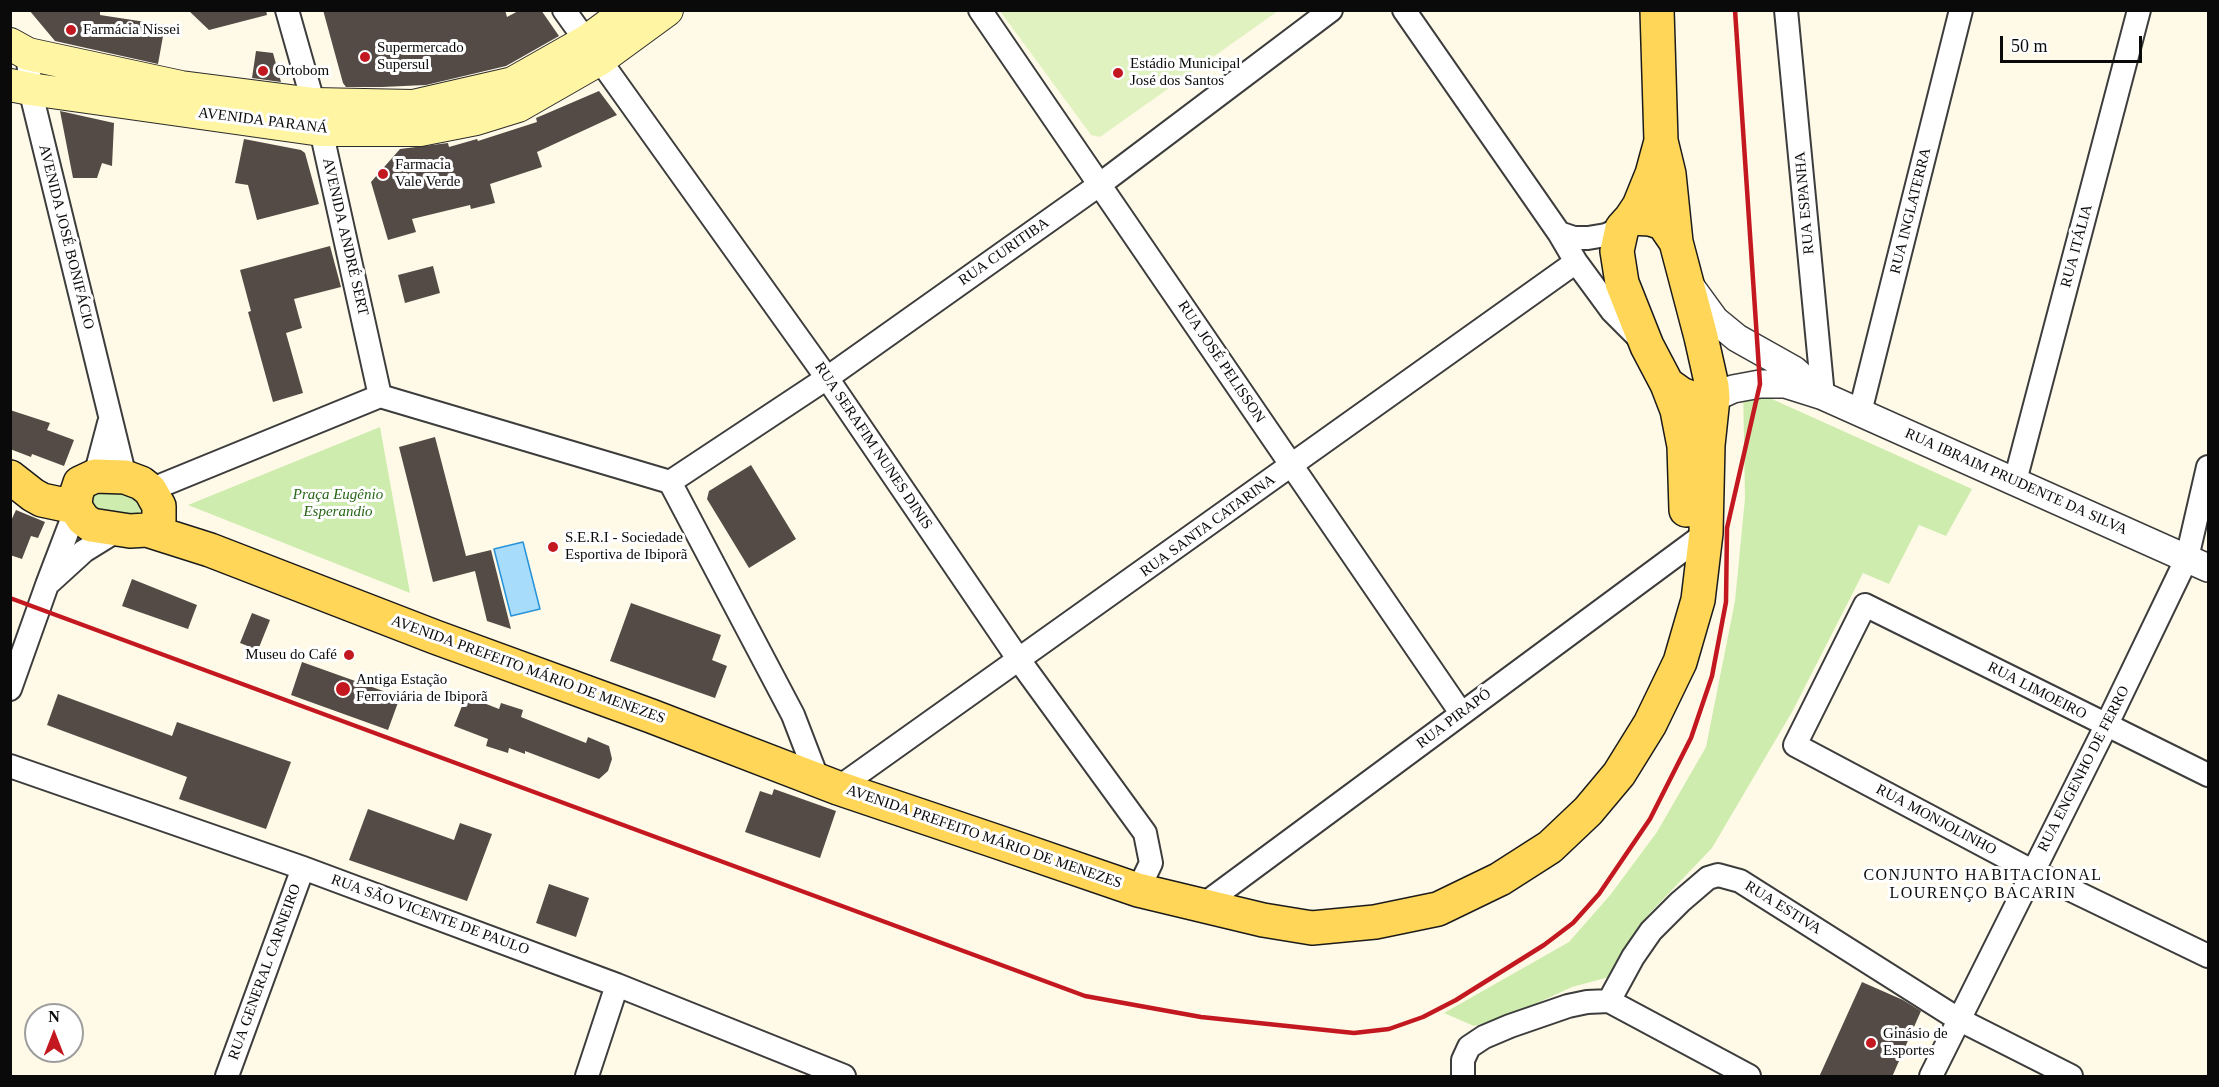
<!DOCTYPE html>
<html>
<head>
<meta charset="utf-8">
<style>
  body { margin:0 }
  #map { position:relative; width:2219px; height:1087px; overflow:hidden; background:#fffae7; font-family:Georgia,serif }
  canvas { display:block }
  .frame { position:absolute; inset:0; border:12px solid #0a0a0a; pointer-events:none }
  .north { position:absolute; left:24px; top:1003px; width:60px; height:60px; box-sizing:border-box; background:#fff; border:2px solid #9d9d9d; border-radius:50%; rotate:0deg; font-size:16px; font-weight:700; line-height:24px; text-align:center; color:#0a0a0a }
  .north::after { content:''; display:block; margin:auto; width:21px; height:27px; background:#c41820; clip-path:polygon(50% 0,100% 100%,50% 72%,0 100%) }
  .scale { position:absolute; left:2000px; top:36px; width:142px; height:27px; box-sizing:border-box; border:3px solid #0a0a0a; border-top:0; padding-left:8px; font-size:18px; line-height:21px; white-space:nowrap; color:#0a0a0a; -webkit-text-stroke:4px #fff; paint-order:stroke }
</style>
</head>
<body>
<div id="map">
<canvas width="2219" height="1087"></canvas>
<div class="frame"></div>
<div class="north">N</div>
<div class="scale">50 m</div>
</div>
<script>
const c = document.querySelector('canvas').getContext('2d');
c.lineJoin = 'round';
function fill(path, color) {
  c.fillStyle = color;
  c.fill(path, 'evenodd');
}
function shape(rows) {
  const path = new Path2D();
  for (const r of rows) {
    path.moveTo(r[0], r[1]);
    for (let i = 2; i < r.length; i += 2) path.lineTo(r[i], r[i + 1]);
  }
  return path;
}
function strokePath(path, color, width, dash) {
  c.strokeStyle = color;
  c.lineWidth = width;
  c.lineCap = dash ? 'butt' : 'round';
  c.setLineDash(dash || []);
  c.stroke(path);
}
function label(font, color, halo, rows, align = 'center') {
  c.font = font + ' Georgia,serif';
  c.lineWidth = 6;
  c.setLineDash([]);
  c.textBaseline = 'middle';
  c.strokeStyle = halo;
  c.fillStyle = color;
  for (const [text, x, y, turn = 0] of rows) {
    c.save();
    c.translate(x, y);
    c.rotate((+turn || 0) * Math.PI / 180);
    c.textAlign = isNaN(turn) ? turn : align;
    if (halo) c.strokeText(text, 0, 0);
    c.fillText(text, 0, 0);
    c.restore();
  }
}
fill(shape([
  [1743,386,1972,489,1946,536,1919,525,1889,584,1863,573,1792,712,1712,848,1648,915,1613,976,1572,987,1507,1017,1474,1026,1444,1013,1569,942,1611,894,1657,832,1706,747,1735,601,1745,498],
  [380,427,410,593,188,505],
  [103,485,147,503,142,519,100,515,88,497]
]), '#ceecae');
fill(shape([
  [1000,11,1278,11,1100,137,1091,135]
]), '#e1f2c1');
const water = shape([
  [523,542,540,609,511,616,494,549,523,542]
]);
fill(water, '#a7dcfb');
strokePath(water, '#2892d8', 1.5);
fill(shape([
  [29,10,100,10,100,15,165,25,158,64,55,41],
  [188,10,266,10,267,15,209,30],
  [323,10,505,10,507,17,520,10,541,10,559,36,506,66,426,85,382,87,346,87,343,83],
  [256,51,273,53,281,82,252,78],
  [599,91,617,115,537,152,542,167,490,184,495,203,471,209,470,205,412,219,416,232,388,240,371,182,400,149,448,143,449,147,477,139,478,141,537,122,536,118],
  [60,111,114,123,112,166,102,163,97,178,73,178],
  [244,139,301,150,305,153,319,204,257,220,248,185,235,183],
  [330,246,341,287,294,299,302,328,286,333,303,393,273,402,248,312,251,311,240,270],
  [433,266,440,293,405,303,398,275],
  [10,410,50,423,47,430,74,440,64,466,32,454,31,457,10,449],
  [435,437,466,556,491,550,511,629,487,621,475,571,433,582,399,447],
  [751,465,796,539,749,568,707,499,709,491],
  [16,510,45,522,38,538,31,536,22,559,10,555,10,523],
  [132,579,197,605,188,629,122,606],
  [631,603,721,635,712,660,727,666,715,698,610,661],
  [252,613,270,620,258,650,240,643],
  [302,662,400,697,388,730,291,695],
  [58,694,172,736,177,722,291,762,266,829,179,799,187,777,47,725],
  [466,696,499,709,501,703,523,710,521,717,586,743,588,737,609,746,612,759,608,771,599,779,525,751,525,754,509,748,508,753,486,746,488,739,454,726],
  [774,789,836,811,820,858,745,832,760,791,772,795],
  [368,809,454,840,460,823,492,834,467,901,349,860],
  [549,884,589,898,576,937,536,923],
  [1862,982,1903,1000,1921,1011,1892,1077,1819,1077]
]), '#544b46');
const minor = shape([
  [287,10,321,130,380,396],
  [564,10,827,378,1019,660,1145,833,1151,863,1138,890],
  [980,10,1461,713],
  [1404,10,1559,233,1576,262,1612,311,1637,336],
  [1786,10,1823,396],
  [28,54,30,89,125,477],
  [1559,233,1574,238,1588,238,1606,235,1622,228],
  [1860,412,1961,10],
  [95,476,109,423],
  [2015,481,2139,10],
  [670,482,827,378,1099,185,1331,10],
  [150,490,380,396,670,482,793,715,818,780],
  [50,582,84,551,118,530],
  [10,689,47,585,76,509],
  [10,766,303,868,617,985,844,1076],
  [2208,775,1865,605,1795,745,2032,871,2208,956],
  [838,788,1576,262],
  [1203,905,1706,533],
  [1609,1001,1749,1076],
  [227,1076,303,868],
  [587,1076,617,985],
  [1463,1076,1463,1060,1469,1047,1484,1037,1510,1026,1568,1006,1587,1002,1609,1001,1633,957,1651,931,1680,902,1708,878,1718,875,1740,881,1958,1019,2071,1076],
  [1931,1076,2106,726,2187,558,2208,467]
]);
const tertiary = shape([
  [1691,287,1715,320,1737,338,1794,370,1813,387],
  [1713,398,1733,389,1760,384,1785,384,1823,396,2208,568]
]);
const secondary = shape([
  [10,44,28,54,181,87,314,104,413,106,513,83,587,41,629,10],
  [10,85,30,89,321,130,420,130,476,119,518,106,600,59,667,10]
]);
const primary = shape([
  [1657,10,1661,141,1669,174,1676,242],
  [1631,218,1650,219,1663,223,1676,242,1701,337,1712,386,1713,398,1694,399,1681,394,1667,384,1647,346,1622,283,1617,251,1622,228,1631,218,1639,206,1652,174,1661,141],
  [1667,384,1677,410,1684,446,1686,510],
  [95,476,125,477,141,483,150,490,159,506,159,520,156,526,147,530,130,531,91,525,83,519,75,507,76,495,80,483,95,476],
  [10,477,33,495,42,500,75,507],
  [147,530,210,550,435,637,651,716,838,788,1001,843,1138,890,1263,920,1312,928,1375,922,1438,909,1500,879,1550,847,1588,811,1619,774,1650,724,1680,662,1698,600,1706,533,1708,445,1713,398]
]);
strokePath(minor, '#3d3d3d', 26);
strokePath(tertiary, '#3d3d3d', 30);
strokePath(secondary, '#2c2c2c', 34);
strokePath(primary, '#1b1b1b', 36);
strokePath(minor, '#fff', 22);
strokePath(tertiary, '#fff', 27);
strokePath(secondary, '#fff5a2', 32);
strokePath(primary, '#ffd657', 33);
strokePath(shape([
  [10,598,1085,996,1201,1017,1354,1033,1389,1029,1423,1017,1456,1000,1544,945,1573,923,1599,894,1650,819,1691,738,1712,676,1726,602,1727,528,1760,384,1735,10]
]), '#c41820', 4.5);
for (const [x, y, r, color] of [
  [71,30,6,"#c41820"],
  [365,57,6,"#c41820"],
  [263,71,6,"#c41820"],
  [1118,73,6,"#c41820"],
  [383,174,6,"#c41820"],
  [553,547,6,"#c41820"],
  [349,655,6,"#c41820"],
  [343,689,8,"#c41820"],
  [1871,1043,6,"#c41820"]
]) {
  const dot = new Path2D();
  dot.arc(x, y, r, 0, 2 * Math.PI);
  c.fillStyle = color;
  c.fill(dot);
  strokePath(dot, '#fff', 2);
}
label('15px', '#0a0a0a', '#fff', [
  ["Farmácia Nissei",83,30],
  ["Supermercado",377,48],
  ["Supersul",377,65],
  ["Estádio Municipal",1130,64],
  ["José dos Santos",1130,81],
  ["Ortobom",275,71],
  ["Farmacia",395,165],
  ["Vale Verde",395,182],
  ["S.E.R.I - Sociedade",565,538],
  ["Esportiva de Ibiporã",565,555],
  ["Museu do Café",337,655,"right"],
  ["Antiga Estação",356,680],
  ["Ferroviária de Ibiporã",356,697],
  ["Ginásio de",1883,1034],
  ["Esportes",1883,1051]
], 'left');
label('15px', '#0a0a0a', '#fff', [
  ["AVENIDA PARANÁ",263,121,7],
  ["RUA ESPANHA",1805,203,-95],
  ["RUA INGLATERRA",1911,211,-76],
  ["AVENIDA JOSÉ BONIFÁCIO",66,237,76],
  ["AVENIDA ANDRÉ SERT",345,237,77],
  ["RUA ITÁLIA",2077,246,-75],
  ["RUA CURITIBA",1004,252,-35],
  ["RUA JOSÉ PELISSON",1221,362,56],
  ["RUA SERAFIM NUNES DINIS",873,446,56],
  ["RUA IBRAIM PRUDENTE DA SILVA",2016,482,24],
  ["RUA SANTA CATARINA",1208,526,-36],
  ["AVENIDA PREFEITO MÁRIO DE MENEZES",528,670,20],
  ["RUA LIMOEIRO",2037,691,27],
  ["RUA PIRAPÓ",1454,719,-37],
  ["RUA ENGENHO DE FERRO",2084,769,-63],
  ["RUA MONJOLINHO",1936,820,28],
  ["AVENIDA PREFEITO MÁRIO DE MENEZES",984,837,19],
  ["RUA ESTIVA",1783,908,32],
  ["RUA SÃO VICENTE DE PAULO",430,915,20],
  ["RUA GENERAL CARNEIRO",265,972,-70]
]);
label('italic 15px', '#276617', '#fff', [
  ["Praça Eugênio",338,495],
  ["Esperandio",338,512]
]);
c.letterSpacing = '1.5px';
label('16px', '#0a0a0a', '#fff', [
  ["CONJUNTO HABITACIONAL",1983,876],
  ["LOURENÇO BACARIN",1983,894]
]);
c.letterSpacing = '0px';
</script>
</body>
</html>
